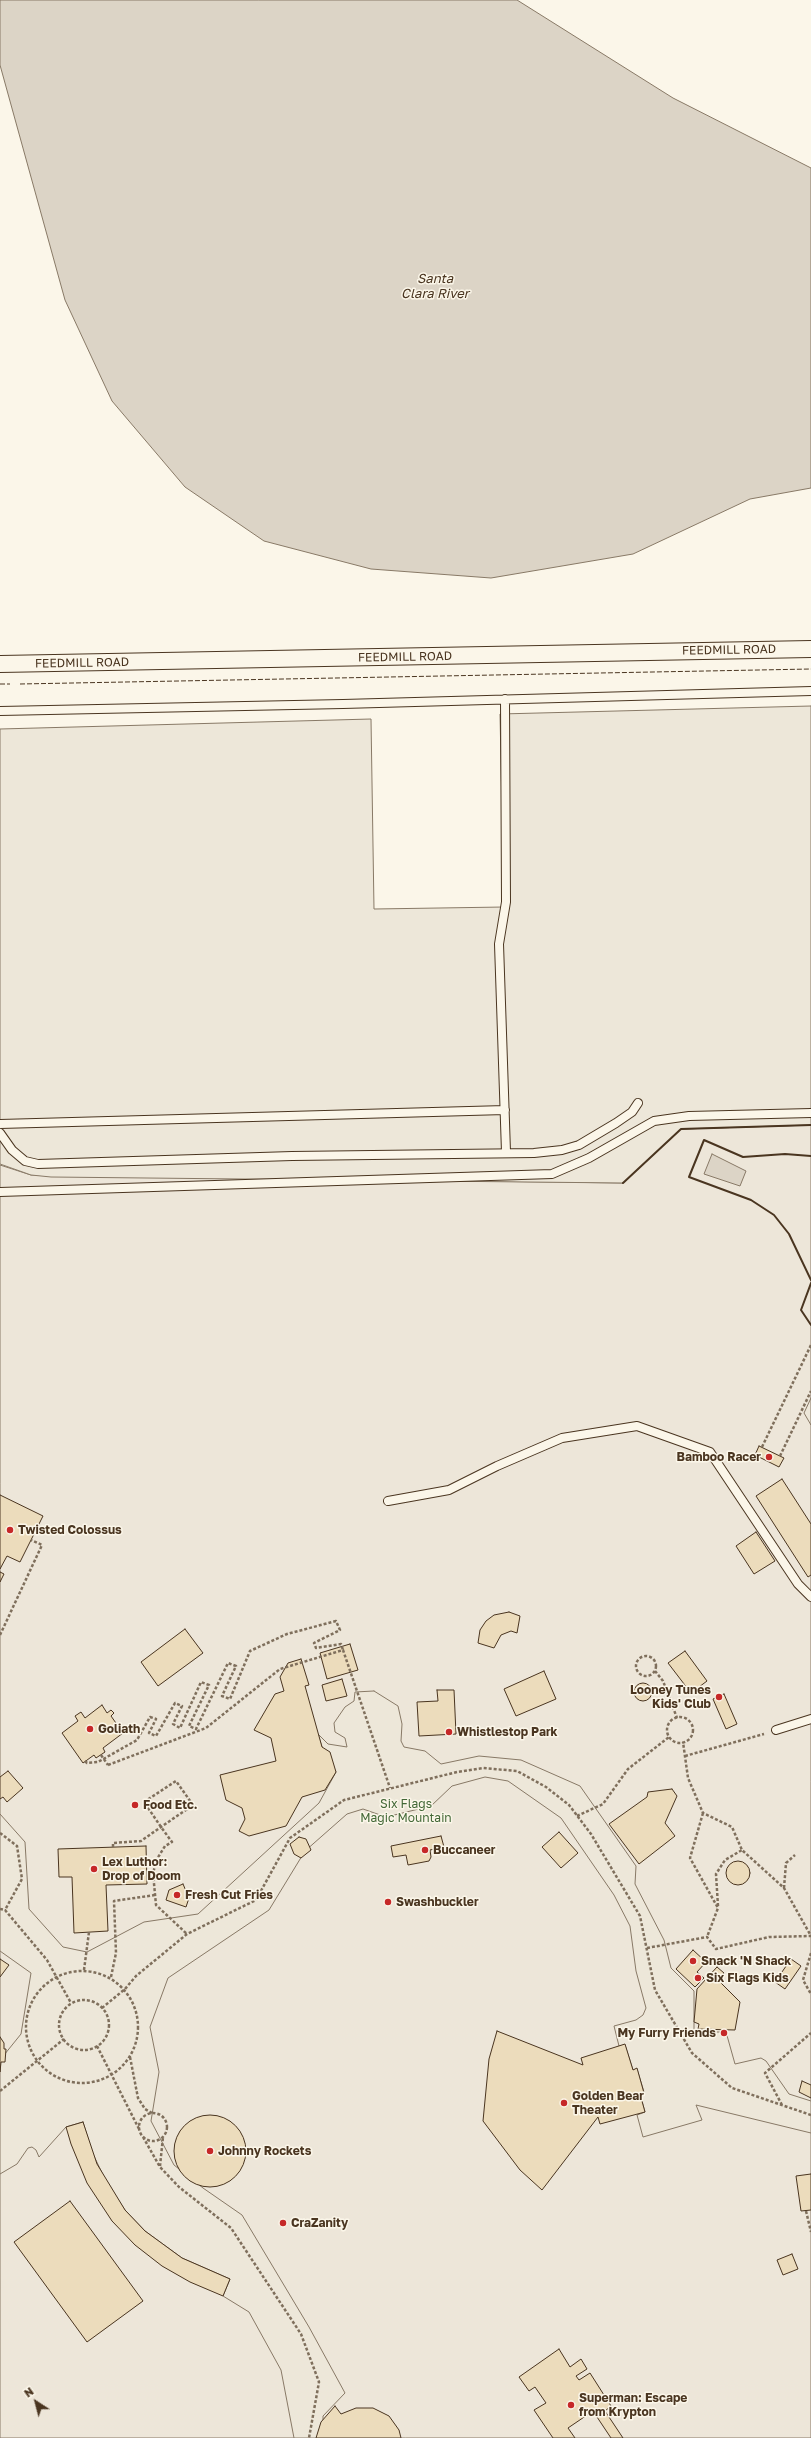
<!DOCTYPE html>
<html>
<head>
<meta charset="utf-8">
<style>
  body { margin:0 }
  #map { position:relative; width:811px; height:2438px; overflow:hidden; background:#fbf6e9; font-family:"Golos Text",sans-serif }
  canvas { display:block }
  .north { position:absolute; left:16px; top:2382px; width:40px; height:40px; -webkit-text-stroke:3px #fbf6e9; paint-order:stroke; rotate:324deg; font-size:11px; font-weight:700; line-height:16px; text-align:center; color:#4a3520 }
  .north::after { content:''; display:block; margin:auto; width:14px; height:18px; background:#4a3520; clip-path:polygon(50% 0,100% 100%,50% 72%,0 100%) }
</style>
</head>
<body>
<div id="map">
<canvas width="811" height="2438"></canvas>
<div class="north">N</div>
</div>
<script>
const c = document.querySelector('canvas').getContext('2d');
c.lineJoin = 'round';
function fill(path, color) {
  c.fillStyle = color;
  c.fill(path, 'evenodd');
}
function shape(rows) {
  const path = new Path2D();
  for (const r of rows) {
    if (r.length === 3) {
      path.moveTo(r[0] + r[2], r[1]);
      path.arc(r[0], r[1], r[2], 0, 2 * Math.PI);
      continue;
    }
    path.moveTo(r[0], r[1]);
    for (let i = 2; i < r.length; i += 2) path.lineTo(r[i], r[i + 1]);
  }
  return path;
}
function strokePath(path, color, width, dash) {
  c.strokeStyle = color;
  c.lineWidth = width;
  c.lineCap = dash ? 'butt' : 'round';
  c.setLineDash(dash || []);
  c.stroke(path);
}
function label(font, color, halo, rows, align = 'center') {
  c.font = font + ' "Golos Text",sans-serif';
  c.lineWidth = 3;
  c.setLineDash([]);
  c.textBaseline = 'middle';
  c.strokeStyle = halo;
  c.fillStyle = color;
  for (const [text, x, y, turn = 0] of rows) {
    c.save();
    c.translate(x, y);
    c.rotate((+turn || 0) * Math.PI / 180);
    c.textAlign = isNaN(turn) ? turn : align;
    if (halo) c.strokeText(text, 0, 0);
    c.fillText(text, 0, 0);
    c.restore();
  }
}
const green = shape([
  [811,1125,811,2438,0,2438,0,1165,31,1175,623,1183,681,1129,811,1125]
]);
fill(green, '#ede6d9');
strokePath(green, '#887966', 1);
const parking = shape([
  [811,706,811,1125,681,1129,623,1183,51,1177,31,1175,0,1164,0,729,371,719,374,909,504,907,500,714,811,706],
  [811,1398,811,1425,804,1413,811,1398],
  [374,1691,398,1706,402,1724,401,1741,404,1747,425,1751,441,1764,479,1756,521,1760,580,1786,636,1866,635,1884,664,1940,671,1968,694,1991,694,2032,726,2032,735,2064,761,2058,766,2061,789,2094,811,2101,811,2133,696,2105,702,2120,643,2137,637,2115,645,2112,640,2094,644,2092,637,2069,633,2070,625,2045,619,2046,614,2026,636,2020,643,2015,646,2008,636,1971,630,1926,614,1895,561,1818,508,1781,485,1777,452,1786,431,1806,386,1817,363,1809,347,1814,305,1851,269,1910,168,1978,150,2027,159,2072,151,2121,174,2165,203,2188,242,2215,309,2327,345,2393,323,2416,323,2438,294,2438,281,2370,249,2312,223,2296,230,2279,182,2258,145,2231,125,2210,107,2183,92,2152,83,2122,66,2127,39,2157,36,2150,32,2147,28,2148,17,2164,0,2174,0,2060,21,2034,31,1973,0,1951,0,1814,25,1842,29,1909,63,1947,87,1952,144,1922,198,1914,319,1803,336,1772,322,1747,318,1734,328,1744,347,1747,345,1738,335,1732,334,1723,345,1707,354,1701,355,1692,374,1691]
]);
fill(parking, '#ede7d9');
strokePath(parking, '#887966', 1);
const water = shape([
  [0,0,517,0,673,98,811,168,811,488,750,499,633,554,491,578,371,569,264,541,185,487,112,401,65,300,0,65,0,0],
  [712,1154,746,1171,740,1186,704,1174,712,1154]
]);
fill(water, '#dcd4c6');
strokePath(water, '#887966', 1);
const building = shape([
  [759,1446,784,1458,779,1467,755,1455,759,1446],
  [782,1479,811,1524,811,1575,808,1577,756,1496,782,1479],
  [0,1495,43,1516,20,1562,7,1556,0,1569,0,1495],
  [756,1532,775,1561,754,1574,736,1546,756,1532],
  [0,1572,4,1574,0,1582,0,1572],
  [509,1612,520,1616,517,1633,511,1631,501,1635,494,1648,478,1643,480,1630,486,1621,494,1615,509,1612],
  [185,1629,203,1653,158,1686,141,1662,185,1629],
  [350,1644,358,1670,327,1679,320,1653,350,1644],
  [685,1651,707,1681,691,1693,668,1663,685,1651],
  [301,1659,309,1685,305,1686,322,1747,330,1752,336,1772,325,1790,302,1797,286,1826,249,1836,239,1831,245,1819,242,1808,226,1800,220,1775,276,1761,271,1738,254,1730,275,1694,284,1691,280,1677,288,1663,301,1659],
  [544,1671,556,1699,516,1716,504,1689,544,1671],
  [342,1679,347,1696,326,1701,322,1685,342,1679],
  [643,1692,9],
  [437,1690,454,1690,456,1734,419,1736,417,1702,438,1701,437,1690],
  [724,1694,737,1724,726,1729,713,1699,724,1694],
  [102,1705,107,1713,111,1710,114,1713,111,1716,123,1733,103,1748,105,1752,96,1758,94,1755,83,1763,62,1733,78,1721,75,1716,81,1712,85,1718,102,1705],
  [8,1771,23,1788,7,1802,3,1797,0,1799,0,1777,8,1771],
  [672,1789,677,1796,665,1823,675,1836,639,1864,609,1824,647,1797,648,1792,672,1789],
  [559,1832,578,1853,561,1868,542,1847,559,1832],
  [441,1836,444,1847,430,1850,431,1857,429,1861,408,1865,406,1855,393,1857,391,1846,441,1836],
  [299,1837,306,1839,311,1850,301,1858,294,1854,290,1844,299,1837],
  [146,1846,147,1884,106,1885,108,1931,74,1933,72,1877,59,1877,58,1849,146,1846],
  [738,1873,12],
  [183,1884,189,1898,186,1907,166,1900,169,1890,183,1884],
  [693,1950,706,1962,697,1972,704,1978,695,1987,676,1969,693,1950],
  [0,1959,9,1965,0,1977,0,1959],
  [791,1959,801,1966,785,1989,775,1982,791,1959],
  [717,1967,724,1973,718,1980,740,2002,735,2030,698,2029,699,2024,694,2022,697,1989,717,1967],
  [497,2031,583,2065,581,2058,625,2044,633,2070,637,2068,644,2093,640,2094,645,2112,600,2124,598,2117,542,2190,520,2170,483,2121,489,2059,497,2031],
  [0,2037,4,2043,4,2049,6,2049,5,2062,1,2062,0,2072,0,2037],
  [802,2081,811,2085,811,2098,799,2092,802,2081],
  [210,2151,36],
  [83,2122,97,2164,125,2210,145,2231,182,2258,230,2279,223,2296,190,2282,162,2266,135,2245,112,2221,87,2183,71,2144,66,2127,83,2122],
  [811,2174,811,2210,801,2211,796,2176,811,2174],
  [70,2201,143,2301,87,2342,14,2242,70,2201],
  [792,2254,798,2269,783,2275,777,2260,792,2254],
  [559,2349,570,2367,581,2359,587,2369,576,2376,579,2380,590,2373,611,2406,605,2411,623,2438,611,2438,593,2411,568,2428,575,2438,553,2438,534,2410,546,2403,535,2387,529,2391,519,2377,559,2349],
  [335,2406,341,2414,356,2408,373,2408,389,2416,399,2430,401,2438,316,2438,321,2422,335,2406]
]);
fill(building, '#ecdcbc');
strokePath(building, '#4a3520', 1);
const service = shape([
  [505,699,506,902,499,944,506,1152],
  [0,711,343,704,811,691],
  [0,1124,505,1110],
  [0,1133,12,1150,25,1161,38,1164,292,1156,534,1153,562,1150,579,1145,616,1123,632,1112,638,1103],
  [0,1192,552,1174,589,1158,654,1121,689,1116,811,1113],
  [388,1501,449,1490,497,1466,562,1438,637,1426,710,1452,798,1584,811,1597],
  [776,1730,811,1719]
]);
const minor = shape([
  [0,664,811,649]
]);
strokePath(service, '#4a3520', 10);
strokePath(minor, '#4a3520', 18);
strokePath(shape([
  [762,1447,811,1345],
  [780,1456,811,1391],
  [0,1635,42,1545,31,1540],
  [646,1666,10],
  [655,1671,663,1681,677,1718],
  [680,1730,13],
  [685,1756,764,1734],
  [85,1761,87,1763,98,1762,137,1740,150,1717,156,1719,149,1733,156,1736,175,1703,182,1706,173,1724,180,1728,201,1682,209,1685,189,1726,196,1729,228,1663,236,1666,222,1696,230,1699,250,1651,287,1634,336,1621,340,1630,314,1643,316,1648,341,1644,343,1650],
  [108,1765,206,1728,280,1669,343,1650,390,1788],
  [703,1813,690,1858,718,1908,707,1937],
  [577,1816,603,1804,628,1769,669,1737],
  [0,1833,17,1846,22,1879,5,1910],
  [113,1847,113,1843,141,1841,161,1827,193,1805,176,1781,144,1802,161,1827,172,1842,165,1846,157,1859,153,1873,156,1905,187,1934],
  [784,1888,786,1863,795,1855],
  [718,1906,716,1874,725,1860,742,1850],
  [0,1909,5,1910,47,1960,71,2003],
  [647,1948,707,1937,716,1949,769,1937,811,1936,784,1888,742,1850,732,1827,703,1813,688,1778,683,1742],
  [811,1953,803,1980,811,1994],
  [84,1970,89,1932],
  [82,2027,56],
  [111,1977,116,1953,114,1901,155,1895],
  [84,2025,25],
  [102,2008,125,1989,136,1976,187,1934,256,1900,290,1838,344,1800,457,1772,483,1768,517,1771,546,1787,569,1805,591,1834,640,1916,655,1990,692,2053,732,2088,811,2115],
  [97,2046,139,2129],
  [130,2057,138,2098,145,2109,152,2113],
  [0,2091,64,2039],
  [782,2105,765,2073,811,2033],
  [153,2127,14],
  [143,2137,160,2167,179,2187,231,2228,301,2334,319,2382,309,2438],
  [160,2166,163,2137],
  [806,2211,811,2232]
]), '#7f6f5c', 2.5, [3, 2]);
strokePath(service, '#fbf6e9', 8);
strokePath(minor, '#fbf6e9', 16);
strokePath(shape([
  [101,1755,108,1765]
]), '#7f6f5c', 2.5, [3, 2]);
strokePath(shape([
  [0,684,10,684],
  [20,684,811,669]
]), '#4a3520', 1, [5, 2]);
strokePath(shape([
  [811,1156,785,1154,743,1157,704,1140,689,1177,751,1200,774,1215,789,1234,811,1280],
  [623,1183,681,1129,811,1125],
  [811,1283,801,1310,811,1325]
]), '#4a3520', 2);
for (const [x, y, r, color] of [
  [769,1457,4,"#c62828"],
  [10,1530,4,"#c62828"],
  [719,1697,4,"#c62828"],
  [90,1729,4,"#c62828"],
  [449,1732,4,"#c62828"],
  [135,1805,4,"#c62828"],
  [425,1850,4,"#c62828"],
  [94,1869,4,"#c62828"],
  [177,1895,4,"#c62828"],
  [388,1902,4,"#c62828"],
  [693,1961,4,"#c62828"],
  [698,1978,4,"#c62828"],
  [724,2033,4,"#c62828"],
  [564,2103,4,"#c62828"],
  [210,2151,4,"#c62828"],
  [283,2223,4,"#c62828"],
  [571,2405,4,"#c62828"]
]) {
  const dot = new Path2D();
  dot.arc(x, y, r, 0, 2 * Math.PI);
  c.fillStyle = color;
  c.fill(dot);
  strokePath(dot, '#fbf6e9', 1.5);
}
label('12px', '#4a3520', '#fbf6e9', [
  ["FEEDMILL ROAD",729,650,-1],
  ["FEEDMILL ROAD",405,657,-1],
  ["FEEDMILL ROAD",82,663,-1]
]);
label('bold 12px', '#4a3520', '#fbf6e9', [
  ["Bamboo Racer",761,1457,"right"],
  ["Twisted Colossus",18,1530],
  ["Looney Tunes",711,1690,"right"],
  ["Kids' Club",711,1704,"right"],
  ["Goliath",98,1729],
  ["Whistlestop Park",457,1732],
  ["Food Etc.",143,1805],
  ["Buccaneer",433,1850],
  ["Lex Luthor:",102,1862],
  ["Drop of Doom",102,1876],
  ["Fresh Cut Fries",185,1895],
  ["Swashbuckler",396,1902],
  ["Snack 'N Shack",701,1961],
  ["Six Flags Kids",706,1978],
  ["My Furry Friends",716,2033,"right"],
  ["Golden Bear",572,2096],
  ["Theater",572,2110],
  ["Johnny Rockets",218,2151],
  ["CraZanity",291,2223],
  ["Superman: Escape",579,2398],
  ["from Krypton",579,2412]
], 'left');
label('12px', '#436837', '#fbf6e9', [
  ["Six Flags",406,1804],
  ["Magic Mountain",406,1818]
]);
label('italic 13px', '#4a3520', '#fbf6e9', [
  ["Santa",435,279],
  ["Clara River",435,294]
]);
</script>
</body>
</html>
